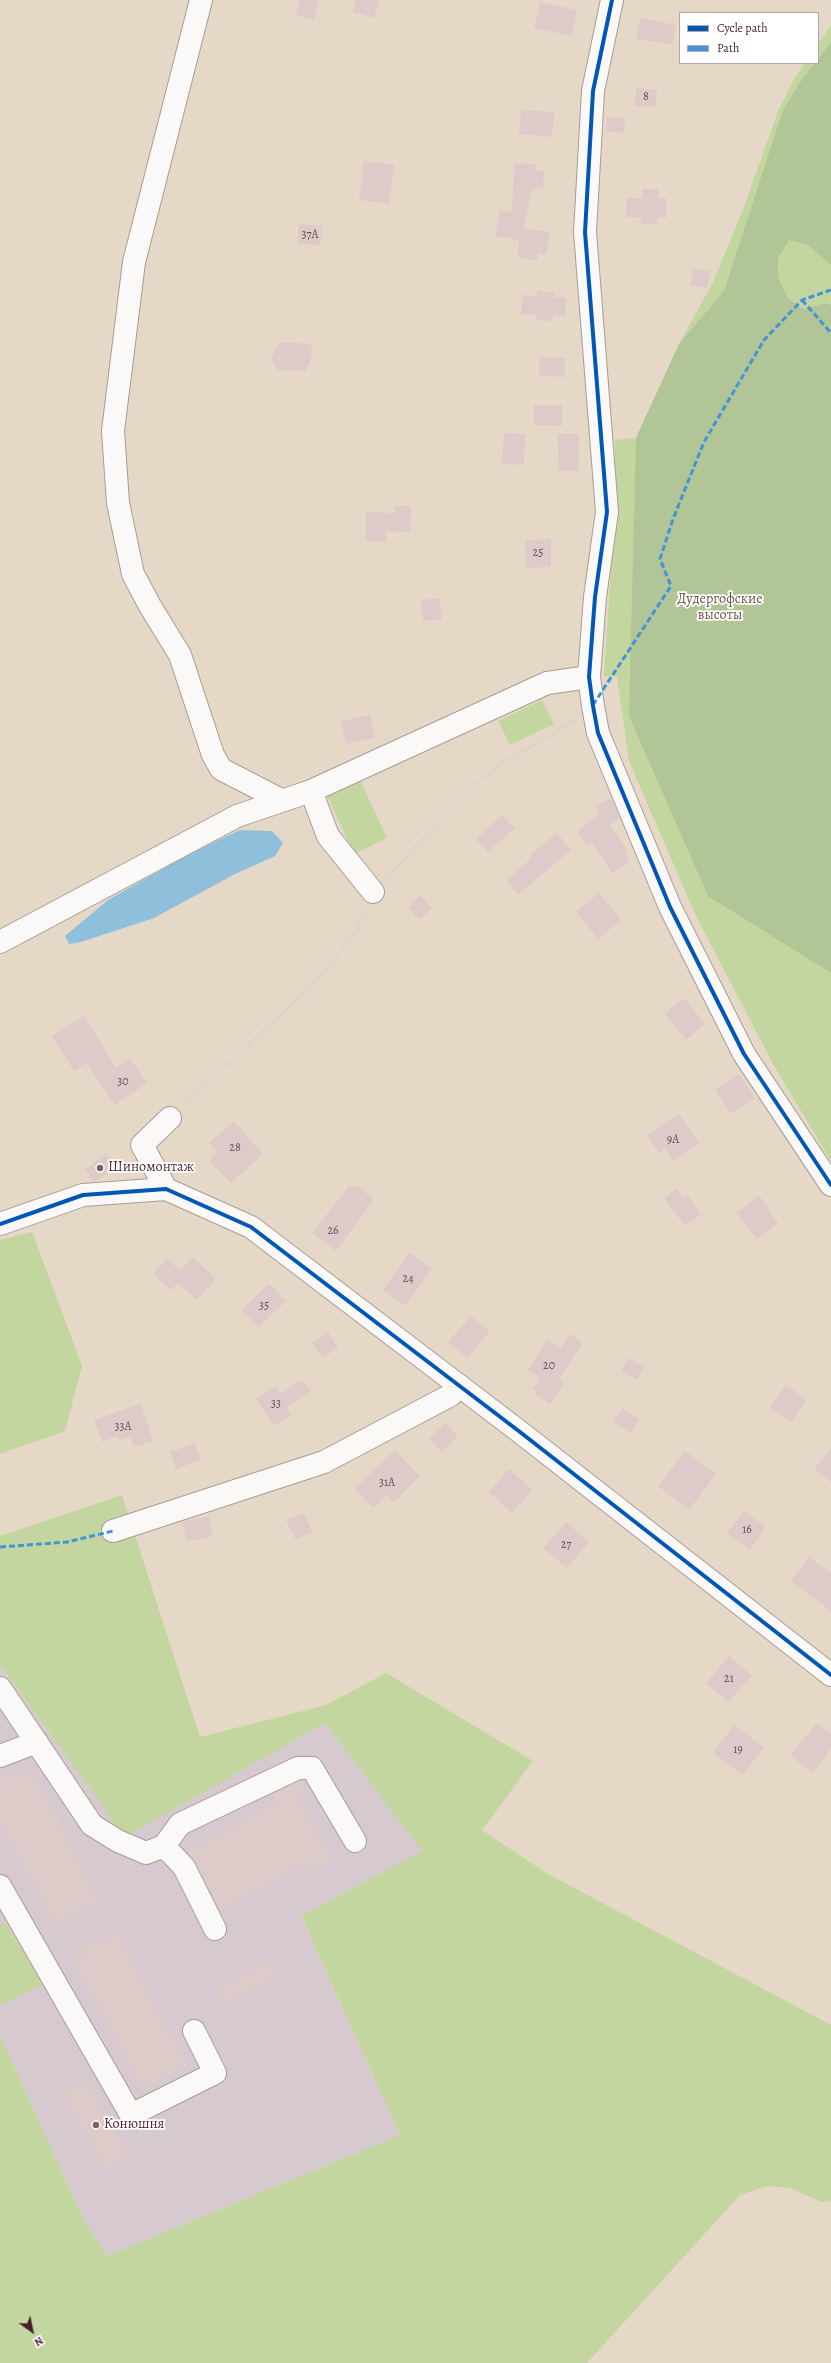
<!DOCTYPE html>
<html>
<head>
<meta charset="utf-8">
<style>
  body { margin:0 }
  #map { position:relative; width:831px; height:2363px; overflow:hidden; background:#e5d8c7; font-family:Alegreya,serif }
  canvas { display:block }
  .legend { position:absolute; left:679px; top:12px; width:140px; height:52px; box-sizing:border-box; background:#fff; border:1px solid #b7a5aa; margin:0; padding:5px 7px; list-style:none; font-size:12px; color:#4a1f2b }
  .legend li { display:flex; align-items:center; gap:8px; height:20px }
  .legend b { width:20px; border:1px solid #b7a5aa }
  .north { position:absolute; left:12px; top:2311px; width:40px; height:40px; -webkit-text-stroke:3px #fff; paint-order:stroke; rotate:147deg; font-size:11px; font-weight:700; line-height:16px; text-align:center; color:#4a1f2b }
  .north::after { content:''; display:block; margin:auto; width:14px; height:18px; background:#4a1f2b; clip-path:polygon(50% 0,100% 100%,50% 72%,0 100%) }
</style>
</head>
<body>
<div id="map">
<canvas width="831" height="2363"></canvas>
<ul class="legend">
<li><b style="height:5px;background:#0057b8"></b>Cycle path</li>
<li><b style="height:5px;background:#4194d7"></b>Path</li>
</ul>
<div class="north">N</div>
</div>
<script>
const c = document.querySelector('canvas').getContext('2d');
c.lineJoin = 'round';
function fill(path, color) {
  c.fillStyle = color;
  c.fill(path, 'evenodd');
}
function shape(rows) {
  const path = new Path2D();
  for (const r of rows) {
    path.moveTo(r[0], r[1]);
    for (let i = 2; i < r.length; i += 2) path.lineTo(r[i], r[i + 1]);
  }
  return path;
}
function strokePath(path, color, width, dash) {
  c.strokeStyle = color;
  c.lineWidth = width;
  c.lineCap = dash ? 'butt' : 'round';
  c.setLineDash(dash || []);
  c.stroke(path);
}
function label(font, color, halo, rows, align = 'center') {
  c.font = font + ' Alegreya,serif';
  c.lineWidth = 3.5;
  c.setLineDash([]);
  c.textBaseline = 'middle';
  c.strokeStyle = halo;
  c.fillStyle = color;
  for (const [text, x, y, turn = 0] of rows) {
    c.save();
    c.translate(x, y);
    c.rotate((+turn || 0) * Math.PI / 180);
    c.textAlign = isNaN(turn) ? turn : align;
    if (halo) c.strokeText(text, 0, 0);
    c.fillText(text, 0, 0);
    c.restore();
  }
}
fill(shape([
  [0,1666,125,1836,325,1723,422,1851,301,1917,400,2135,107,2256,81,2214,0,2035,0,2005,44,1984,5,1923,0,1925]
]), '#d6cad0');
fill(shape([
  [831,25,831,1161,773,1064,695,914,629,761,617,677,604,676,615,503,615,440,636,438,679,344,713,282,744,207,778,111,794,79,805,63,818,63,818,44],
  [542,700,554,724,510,745,498,721],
  [359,778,387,838,354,854,326,793],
  [32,1232,82,1366,65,1431,0,1454,0,1240],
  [122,1495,200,1737,326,1705,386,1673,533,1761,482,1830,548,1874,831,2025,831,2201,821,2202,791,2188,768,2186,740,2195,587,2363,0,2363,0,2035,81,2214,107,2256,400,2135,301,1916,422,1851,325,1723,125,1837,0,1665,0,1536],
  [5,1923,44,1984,0,2005,0,1925]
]), '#c4d6a0');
fill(shape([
  [831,42,831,265,808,245,789,240,778,258,778,277,788,299,804,309,825,303,831,305,831,973,708,896,629,716,636,438,679,344,724,291,783,110,801,81,815,63,818,63,818,59]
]), '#b1c597');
fill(shape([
  [240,830,272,831,283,843,275,856,235,874,154,918,81,942,69,944,65,936,108,900,191,853]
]), '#8ec0db');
fill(shape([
  [300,0,319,0,314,20,296,15],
  [356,0,379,0,374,18,353,12],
  [540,2,577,10,572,36,534,28],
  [640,18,676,25,672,45,636,39],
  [636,88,657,90,655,107,635,106],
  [521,110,554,112,552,137,519,134],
  [607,117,625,118,624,133,606,131],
  [364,161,394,165,389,204,359,200],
  [514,163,536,164,536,171,544,171,543,188,535,187,535,191,531,191,524,228,550,232,546,255,538,253,537,261,518,257,519,240,495,236,500,210,512,212],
  [642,189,658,189,658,198,666,198,666,218,657,218,657,224,641,224,642,217,626,217,627,198,642,198],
  [299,224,322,226,320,245,298,244],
  [693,269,710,271,707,288,690,286],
  [537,291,554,292,554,297,566,297,565,316,553,315,553,321,536,320,536,315,521,314,522,295,537,296],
  [279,342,312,344,311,360,305,371,278,370,271,358],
  [539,357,565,358,565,377,539,376],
  [534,405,562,405,562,426,534,425],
  [504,433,525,434,524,465,502,464],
  [558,434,579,434,579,471,559,471],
  [395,506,411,506,410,532,386,531,386,542,366,541,366,512,395,513],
  [551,539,551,567,526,568,525,540],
  [439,598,442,619,423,621,421,600],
  [370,715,375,738,346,744,341,721],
  [611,798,619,817,610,825,627,850,624,852,630,862,612,873,592,842,588,845,577,832,599,814,595,806],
  [502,815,515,828,488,852,476,839],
  [557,833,571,850,518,895,506,880,532,858,529,856],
  [599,893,621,920,598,939,576,912],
  [421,895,432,908,419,920,408,907],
  [684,998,705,1024,686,1040,664,1014],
  [84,1016,116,1068,130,1058,147,1083,115,1105,86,1063,74,1071,52,1036],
  [739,1074,755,1098,731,1114,715,1090],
  [679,1114,699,1143,673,1161,665,1149,659,1153,647,1135],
  [234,1121,263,1154,231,1183,209,1160,217,1152,209,1143],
  [105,1154,116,1167,94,1182,85,1170],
  [349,1186,358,1187,374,1199,336,1251,312,1233],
  [676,1189,683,1198,687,1194,701,1214,685,1226,664,1198],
  [759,1195,778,1223,757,1239,736,1213],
  [410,1252,432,1269,405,1306,383,1290],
  [193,1257,216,1279,197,1300,178,1283,171,1290,153,1274,167,1258,180,1271],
  [269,1284,286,1301,259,1327,242,1310],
  [471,1316,490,1332,467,1358,448,1342],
  [328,1332,338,1348,322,1358,312,1343],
  [570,1334,583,1343,559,1379,564,1383,550,1404,535,1394,537,1391,533,1389,540,1378,528,1370,547,1339,560,1348],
  [628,1358,644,1367,637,1380,621,1372],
  [299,1381,304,1381,311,1391,286,1408,291,1415,274,1426,256,1399,275,1386,281,1394],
  [786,1385,807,1400,791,1422,770,1407],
  [141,1404,153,1441,134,1447,130,1437,119,1441,117,1436,102,1442,94,1420],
  [622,1408,639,1419,631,1433,613,1422],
  [445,1423,458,1435,442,1452,429,1439],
  [195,1443,201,1460,176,1469,170,1452],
  [831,1448,831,1482,814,1469],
  [395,1450,420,1476,394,1502,387,1495,373,1508,354,1489],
  [685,1451,716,1474,689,1510,658,1486],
  [509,1469,532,1490,512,1513,489,1492],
  [744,1511,766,1527,750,1550,727,1533],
  [304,1513,312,1532,295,1539,286,1520],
  [209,1516,213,1536,187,1542,182,1522],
  [566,1522,589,1542,567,1568,543,1548],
  [809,1557,831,1573,831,1611,791,1581],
  [729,1656,752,1676,728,1702,706,1683],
  [817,1723,831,1734,831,1749,812,1773,790,1755],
  [734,1725,764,1747,743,1775,713,1753],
  [30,1769,99,1900,54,1924,0,1822,0,1777,11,1771,15,1777],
  [300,1781,305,1791,297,1795,333,1861,313,1871,308,1862,220,1910,188,1851,277,1803,272,1794],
  [118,1935,187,2065,142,2089,73,1959,84,1953,81,1946,99,1936,103,1943],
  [269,1959,278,1974,225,2006,216,1990],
  [87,2080,129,2157,105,2170,63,2093]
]), '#ddcbca');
const minor = shape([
  [201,0,134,262,113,431,118,503,133,574,150,606,180,655,213,755,221,769,281,800],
  [612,0,593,91,585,232,607,512,595,597,589,677,593,706,598,733,670,907,744,1054,831,1185],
  [311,791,328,836,373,892],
  [0,942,237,816,311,791,547,683,589,677],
  [166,1189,142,1145,170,1118],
  [0,1224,83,1195,166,1189,251,1227,520,1432,831,1675],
  [113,1531,324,1462,451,1395,459,1385],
  [0,1688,92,1825,118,1841,146,1853,164,1846,180,1824,298,1768,312,1768,355,1841],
  [0,1756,37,1742],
  [164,1846,184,1867,215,1929],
  [0,1886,131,2115,215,2073,194,2031]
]);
strokePath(minor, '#a99c94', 24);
strokePath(shape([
  [387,877,474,785,501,764,575,720],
  [184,1105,310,987,353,937,365,909]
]), '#cdc7c4', 2.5, [1, 3]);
strokePath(minor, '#fbf9f7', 22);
strokePath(shape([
  [802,300,831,333],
  [593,705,671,586,660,559,673,519,704,442,764,340,802,300,831,290],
  [0,1547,67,1542,113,1531]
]), '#4194d7', 3, [6, 3]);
strokePath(shape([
  [612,0,593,91,585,232,607,512,595,597,589,677,593,706,598,733,670,907,744,1054,831,1185],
  [0,1224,83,1195,166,1189,251,1227,520,1432,831,1675]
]), '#0057b8', 4);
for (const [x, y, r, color] of [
  [100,1168,4,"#806062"],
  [96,2125,4,"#806062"]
]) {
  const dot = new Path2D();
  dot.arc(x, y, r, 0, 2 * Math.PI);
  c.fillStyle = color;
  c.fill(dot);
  strokePath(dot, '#fff', 1.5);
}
label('12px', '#6f4a53', null, [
  ["8",646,97],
  ["37А",310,235],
  ["25",538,553],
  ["30",123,1082],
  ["9А",673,1140],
  ["28",235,1148],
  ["26",333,1231],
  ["24",408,1279],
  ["35",264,1306],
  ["20",549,1366],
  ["33",276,1404],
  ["33А",123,1427],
  ["31А",387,1483],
  ["16",747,1530],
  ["27",566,1545],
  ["21",729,1679],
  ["19",738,1750]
]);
label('14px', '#665645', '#fff', [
  ["Дудергофские",720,600],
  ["высоты",720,616]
]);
label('14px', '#4a1f2b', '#fff', [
  ["Шиномонтаж",108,1168],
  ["Конюшня",104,2125]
], 'left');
</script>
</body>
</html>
